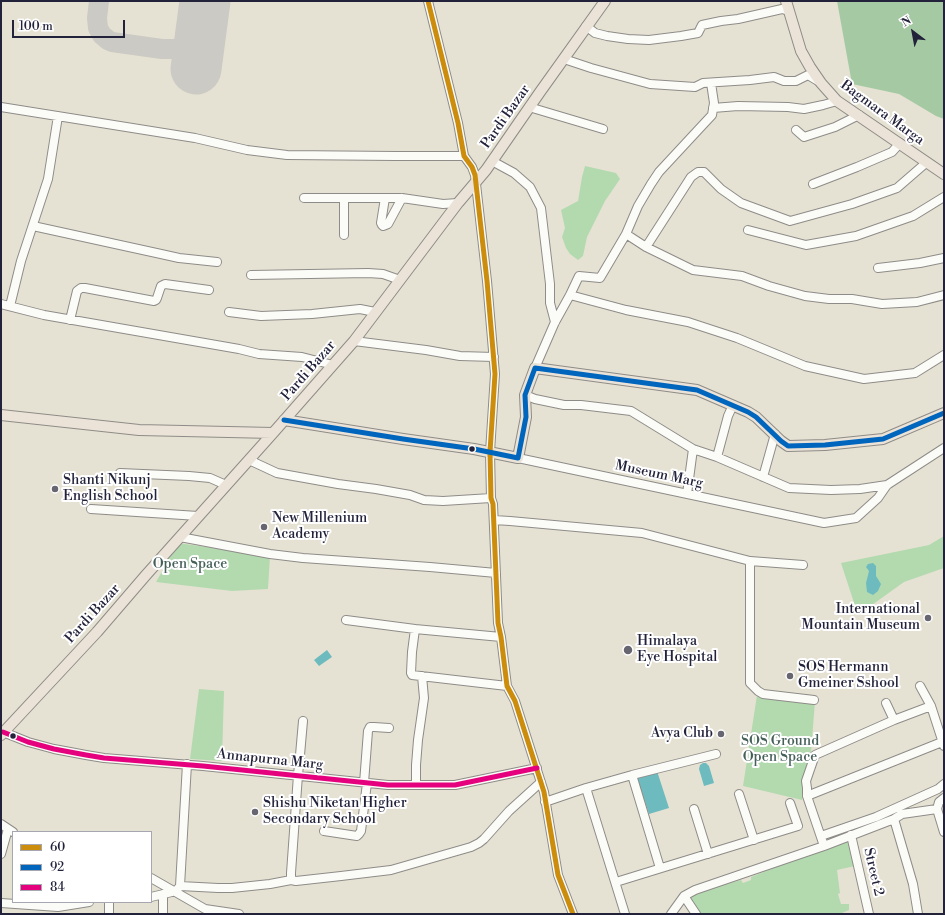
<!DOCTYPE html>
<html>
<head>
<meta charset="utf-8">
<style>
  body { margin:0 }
  #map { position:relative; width:945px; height:915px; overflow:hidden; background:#e6e2d3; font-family:"Libre Bodoni",serif }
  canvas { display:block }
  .frame { position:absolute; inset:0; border:2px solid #22223b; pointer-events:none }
  .legend { position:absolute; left:12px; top:831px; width:140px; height:72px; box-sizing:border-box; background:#fff; border:1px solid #a7a7b1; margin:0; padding:5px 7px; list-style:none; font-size:12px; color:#22223b }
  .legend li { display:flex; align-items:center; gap:8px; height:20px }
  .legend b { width:20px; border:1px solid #a7a7b1 }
  .north { position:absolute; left:893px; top:12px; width:40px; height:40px; -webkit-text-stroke:3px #fff; paint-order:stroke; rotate:328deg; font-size:11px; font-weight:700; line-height:16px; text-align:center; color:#22223b }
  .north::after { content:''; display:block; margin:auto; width:14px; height:18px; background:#22223b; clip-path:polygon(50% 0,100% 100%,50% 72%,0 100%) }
  .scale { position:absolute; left:12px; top:20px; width:113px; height:18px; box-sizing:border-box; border:2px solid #22223b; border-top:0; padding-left:5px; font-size:12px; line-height:14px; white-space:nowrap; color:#22223b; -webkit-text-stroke:3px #fff; paint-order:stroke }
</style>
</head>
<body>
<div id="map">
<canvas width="945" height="915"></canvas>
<div class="frame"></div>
<ul class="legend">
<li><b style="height:5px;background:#cc8c0c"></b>60</li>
<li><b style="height:5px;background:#0065bd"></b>92</li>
<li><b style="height:5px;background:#e5007d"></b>84</li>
</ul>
<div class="north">N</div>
<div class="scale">100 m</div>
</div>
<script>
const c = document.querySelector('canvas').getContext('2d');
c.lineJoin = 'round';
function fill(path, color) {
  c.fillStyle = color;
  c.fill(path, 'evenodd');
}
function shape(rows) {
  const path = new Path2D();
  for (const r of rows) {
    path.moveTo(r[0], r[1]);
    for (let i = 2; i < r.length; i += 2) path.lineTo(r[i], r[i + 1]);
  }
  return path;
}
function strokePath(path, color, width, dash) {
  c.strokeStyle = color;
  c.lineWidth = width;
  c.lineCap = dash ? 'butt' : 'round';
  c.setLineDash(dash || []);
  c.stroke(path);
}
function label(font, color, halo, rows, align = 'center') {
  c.font = font + ' "Libre Bodoni",serif';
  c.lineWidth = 4;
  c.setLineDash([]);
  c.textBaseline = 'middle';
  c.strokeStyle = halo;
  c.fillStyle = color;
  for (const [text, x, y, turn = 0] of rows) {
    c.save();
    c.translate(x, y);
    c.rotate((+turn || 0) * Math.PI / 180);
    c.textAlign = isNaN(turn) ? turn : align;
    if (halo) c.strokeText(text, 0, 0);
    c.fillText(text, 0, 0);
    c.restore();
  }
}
fill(shape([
  [585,166,616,173,620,179,605,201,587,237,583,256,578,260,570,254,566,248,562,237,565,228,561,210,578,201,582,177],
  [944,536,944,568,904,582,858,615,841,563,929,545],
  [178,543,270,556,268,589,232,591,156,582],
  [199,689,224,691,222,761,190,759],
  [757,695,815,701,811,753,802,800,743,786],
  [845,841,850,843,855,866,837,870,840,893,838,894,841,904,849,904,849,910,842,913,842,914,697,914,686,897,697,892,734,882,741,880,743,883,751,880,751,877,776,867]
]), '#b3daaf');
fill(shape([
  [837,1,944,1,944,119,936,116,899,94,852,84]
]), '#a5caa3');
fill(shape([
  [873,563,876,566,876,576,881,584,878,591,873,595,867,592,866,583,869,571,866,567,868,564],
  [327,650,332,657,319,666,314,660],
  [703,763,706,763,709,766,714,783,704,786,699,769,700,765],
  [657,771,669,808,649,814,636,775]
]), '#6dbbbe');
strokePath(shape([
  [99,1,97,18,98,28,102,35,108,40,112,42,162,49,173,49,179,48,189,43,196,37,199,31,202,24]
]), '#cccac4', 20);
strokePath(shape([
  [196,69,205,1]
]), '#cccac4', 51);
const minor = shape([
  [428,1,458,123,464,156,472,167,475,175,487,281,495,374,490,452,491,498,493,504,498,623,501,637,507,686,515,701,544,792,558,875,573,914],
  [586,26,595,33,607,36,628,39,649,40,681,36,698,33,702,25,721,21,738,19,782,9,789,11],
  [564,59,591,68,650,84,695,87,703,83,750,80,774,77,784,81,796,81,808,75,818,81],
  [1,107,195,138,247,150,287,155,396,156,464,156],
  [529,107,603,129],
  [713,108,738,106,788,107,804,109,823,105,837,101],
  [796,130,804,137,835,127,859,115],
  [492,161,514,173,530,187,541,208,550,284,550,303,555,322],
  [813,184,857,167,892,152,900,143],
  [304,198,402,198,443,204,458,203],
  [385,198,381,223,382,225,383,226,388,224,402,198],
  [33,226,161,254,179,258,217,262],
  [748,230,806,245,856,236,913,216,944,197],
  [626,234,638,206,651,184,659,172,698,130,712,115,714,103,711,83],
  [344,235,344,198],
  [646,247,691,177,698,172,704,172,721,189,741,203,790,221,852,204,897,188,927,162],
  [878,268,920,263,944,258],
  [251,275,368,273,383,274,400,280],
  [570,295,626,310,688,322,737,338,805,366,864,379,915,373,944,355],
  [1,304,44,315,239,349,259,354,302,357,333,365],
  [10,306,21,261,48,179,58,116],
  [229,312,261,316,312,314,360,309,375,312],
  [70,320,77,291,81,288,85,288,154,301,156,300,157,298,161,286,165,284,209,290],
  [354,341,426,350,460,356,494,357],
  [535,368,555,322,570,295,579,276,600,278,626,234,646,247,693,270,742,276,769,286,805,296,829,299,852,299,882,304,917,302,944,295],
  [525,395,535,399,564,405,581,405,631,411,693,449,717,457,789,488,831,490,860,489,887,485],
  [717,457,728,416,733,405],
  [518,458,824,523,856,518,878,498,887,485,944,448],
  [249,460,277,473,338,484,376,489,410,495,424,500,443,501,491,498],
  [120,473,189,476,210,478,226,485],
  [763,477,775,434],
  [687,494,693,449],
  [91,509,198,516],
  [494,520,510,521,642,533,750,561,750,683,758,691,763,694,814,700],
  [180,537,270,554,303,558,430,567,496,573],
  [750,561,803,565],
  [346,620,415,629,501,637],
  [415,629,412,652,411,673,412,675,507,686],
  [920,686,931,706,944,746],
  [886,703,894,720],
  [303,721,300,755,298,775,291,873,291,880,296,881,341,876,391,870,471,847,479,843,484,839,509,811,541,782],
  [3,732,28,742,54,749,86,755,104,758,203,766,388,785,455,785,537,768],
  [632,775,660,868],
  [364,783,368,731,370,727,374,727,389,728],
  [416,784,416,765,418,740,424,698,422,676],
  [586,788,625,914],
  [739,794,754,840],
  [807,796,942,742],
  [545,802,586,788,632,775,716,754],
  [694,809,708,854],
  [937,809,944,832],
  [894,819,913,884,918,914],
  [1,824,13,832],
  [324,831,357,836,359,834,361,831,367,783],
  [851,835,869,914],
  [821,836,876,817,938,789,944,784],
  [824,846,807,796,807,788,806,781,815,755,894,720,931,706],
  [1,854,8,829],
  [151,878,205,909,239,914],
  [616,882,798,826,790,803],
  [180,886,218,888,232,888,270,884,291,880],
  [163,894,163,914],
  [684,896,696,914],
  [151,897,176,891,180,886,187,764],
  [109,902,109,914],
  [1,903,58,907,89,902],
  [671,914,684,896,695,890,824,846,894,819,902,814,937,809,939,802,944,798]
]);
const major = shape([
  [786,1,801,51,810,67,821,83,837,101,944,174],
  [1,415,139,430,273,433],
  [284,420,403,439,474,449,518,458,526,417,525,395,535,368,697,390,748,412,756,417,781,441,788,446,825,445,883,439,944,413],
  [1,735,97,632,146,575,273,433,354,341,458,203,486,170,540,92,605,1]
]);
strokePath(minor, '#8e8c88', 10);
strokePath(major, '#8e8c88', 12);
strokePath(minor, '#fbfbf8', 8);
strokePath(major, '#ebe3d7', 10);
strokePath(shape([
  [428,1,458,123,464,156,472,167,475,175,487,281,495,374,490,452,491,498,493,504,498,623,501,637,507,686,515,701,544,792,558,875,573,914]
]), '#cc8c0c', 5);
strokePath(shape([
  [284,420,403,439,474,449,518,458,526,417,525,395,535,368,697,390,748,412,756,417,781,441,788,446,825,445,883,439,944,413]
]), '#0065bd', 5);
strokePath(shape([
  [3,732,28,742,54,749,86,755,104,758,203,766,388,785,455,785,537,768]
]), '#e5007d', 5);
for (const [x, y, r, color] of [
  [472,449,3.5,"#22223b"],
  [55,489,4,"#676570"],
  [264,527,4,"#676570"],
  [928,618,4,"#676570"],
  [628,650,5,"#676570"],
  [790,676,4,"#676570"],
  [721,734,4,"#676570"],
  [13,736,3.5,"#22223b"],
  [255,812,4,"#676570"]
]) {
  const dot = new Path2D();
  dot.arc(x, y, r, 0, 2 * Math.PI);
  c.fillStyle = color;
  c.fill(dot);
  strokePath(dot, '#fff', 1.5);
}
label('14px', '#22223b', '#fff', [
  ["Bagmara Marga",882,113,36],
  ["Pardi Bazar",506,117,-55],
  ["Pardi Bazar",309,371,-49],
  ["Museum Marg",659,475,12],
  ["Pardi Bazar",93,614,-48],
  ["Annapurna Marg",270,760,6],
  ["Street 2",873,872,77]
]);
label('14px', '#22223b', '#fff', [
  ["Shanti Nikunj",63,481],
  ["English School",63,497],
  ["New Millenium",272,519],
  ["Academy",272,535],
  ["International",920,610,"right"],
  ["Mountain Museum",920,626,"right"],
  ["Himalaya",637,642],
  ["Eye Hospital",637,658],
  ["SOS Hermann",798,668],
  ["Gmeiner Sshool",798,684],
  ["Avya Club",713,734,"right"],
  ["Shishu Niketan Higher",263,804],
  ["Secondary School",263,820]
], 'left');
label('14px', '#466059', '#fff', [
  ["Open Space",190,565],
  ["SOS Ground",780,742],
  ["Open Space",780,758]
]);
</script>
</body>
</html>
